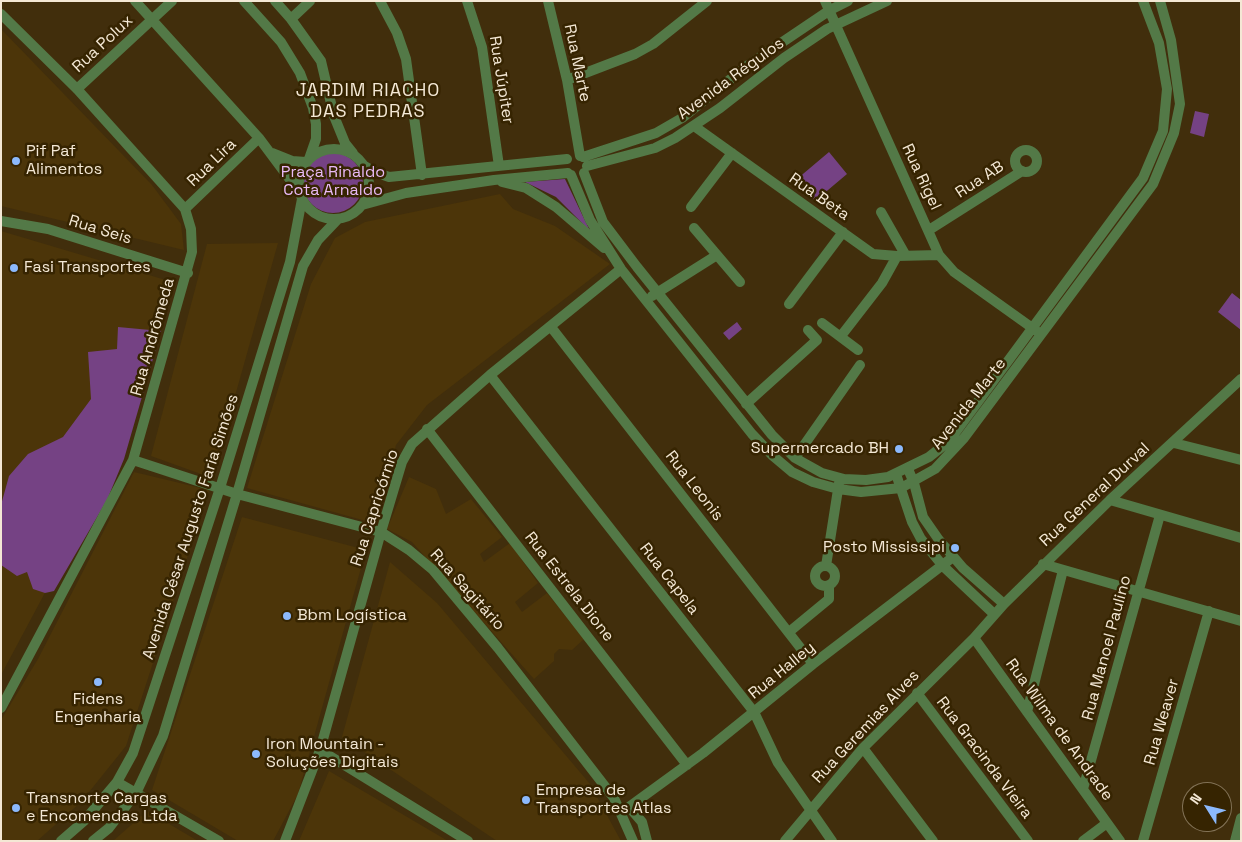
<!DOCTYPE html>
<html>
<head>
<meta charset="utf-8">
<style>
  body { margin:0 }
  #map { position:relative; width:1242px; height:842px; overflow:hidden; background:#412e0c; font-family:"Space Grotesk",sans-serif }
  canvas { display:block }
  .frame { position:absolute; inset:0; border:2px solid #f4e8d5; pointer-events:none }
  .north { position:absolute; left:1182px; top:782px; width:50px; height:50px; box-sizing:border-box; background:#362401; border:1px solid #827256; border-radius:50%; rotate:306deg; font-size:14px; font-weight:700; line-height:20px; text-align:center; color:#f4e8d5 }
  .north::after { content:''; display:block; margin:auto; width:18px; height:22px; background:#8cb9fc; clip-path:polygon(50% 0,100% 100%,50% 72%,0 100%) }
</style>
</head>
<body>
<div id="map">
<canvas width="1242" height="842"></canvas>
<div class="frame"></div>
<div class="north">N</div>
</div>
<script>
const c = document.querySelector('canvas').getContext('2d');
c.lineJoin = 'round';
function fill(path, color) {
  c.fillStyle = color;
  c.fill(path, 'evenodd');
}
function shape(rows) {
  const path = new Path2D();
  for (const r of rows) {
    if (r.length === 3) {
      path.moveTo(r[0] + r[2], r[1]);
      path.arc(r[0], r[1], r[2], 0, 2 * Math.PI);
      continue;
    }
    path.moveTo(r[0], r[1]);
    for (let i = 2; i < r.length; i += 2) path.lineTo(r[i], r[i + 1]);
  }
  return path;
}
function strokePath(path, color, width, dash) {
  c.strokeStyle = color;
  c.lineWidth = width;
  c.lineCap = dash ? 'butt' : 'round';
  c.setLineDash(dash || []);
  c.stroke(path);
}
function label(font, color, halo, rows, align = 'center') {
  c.font = font + ' "Space Grotesk",sans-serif';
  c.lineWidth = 5;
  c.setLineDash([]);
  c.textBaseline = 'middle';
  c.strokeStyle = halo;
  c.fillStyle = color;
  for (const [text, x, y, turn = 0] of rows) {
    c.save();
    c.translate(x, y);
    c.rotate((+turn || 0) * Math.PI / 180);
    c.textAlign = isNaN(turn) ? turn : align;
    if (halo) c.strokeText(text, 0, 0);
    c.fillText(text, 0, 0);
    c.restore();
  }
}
fill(shape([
  [1,29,152,185,181,224,184,250,1,206],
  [500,194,513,209,555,226,610,264,427,405,396,445,377,524,247,488,311,284,335,238,365,222],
  [1,231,169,281,102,486,1,675],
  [278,243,212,478,151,456,207,244],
  [134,472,209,490,126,746,81,802,37,841,1,841,1,720,38,659],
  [409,477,436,489,446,514,471,499,502,537,480,554,484,562,510,543,538,583,515,602,522,612,547,593,584,639,572,650,559,649,554,654,554,661,534,679,412,542,387,529],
  [242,517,366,550,298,794,273,841,238,841,152,790],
  [390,562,437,603,590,784,621,841,497,841,342,737],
  [329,771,448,841,299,841],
  [147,811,198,841,113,841]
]), '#4c3509');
fill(shape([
  [1195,111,1209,114,1204,137,1190,133],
  [829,152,847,174,815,201,797,179],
  [333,183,30],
  [565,179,590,231,556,197,525,182],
  [1232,293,1241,300,1241,330,1218,312],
  [737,322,742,329,729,340,723,333],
  [118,327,161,331,124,459,107,500,54,591,45,593,33,589,27,572,17,576,1,565,1,505,9,476,28,454,63,437,91,399,88,352,117,349]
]), '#754284');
strokePath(shape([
  [135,1,259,138,300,193],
  [244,1,281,42,300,73,313,108,316,124,316,139,309,159],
  [275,1,291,19,321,61,334,116,345,143,353,153],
  [380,1,397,33,406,59,422,175],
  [467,1,482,47,499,166],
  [548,1,567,80,580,156],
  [825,1,939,255,954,272,1038,332],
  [1,14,77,89,185,209,191,229,192,252,133,460,1,708],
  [291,19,310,1],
  [567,80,635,54,653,44,707,1],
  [77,89,172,1],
  [694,126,873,254,897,256,939,255],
  [334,184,35],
  [1026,161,11],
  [272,153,292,161,306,162],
  [583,157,656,133,682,118,747,66,830,10,848,1],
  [363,165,375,172,389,177,567,159],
  [587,166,655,148,675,138,720,108,784,58,827,29,887,1],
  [584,173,603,222,637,267,772,435,795,458,822,473,844,479,866,480,888,477,929,457,949,441,1143,178,1163,131,1167,89,1159,43,1143,1],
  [571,175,590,220,621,269,752,434,773,456,792,472,813,482,838,489,861,492,901,488,935,469,964,438,1153,184,1174,133,1180,104,1171,40,1160,1],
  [502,182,526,188,556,207,604,248],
  [362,205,406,193,494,180,568,173],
  [691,207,732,153],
  [185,209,259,138],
  [881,212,906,256],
  [1,221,48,229,188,273],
  [694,228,740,282],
  [929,230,1022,171],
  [652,296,717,255],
  [789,304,843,232],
  [822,323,858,350],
  [551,327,813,664],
  [841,336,882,283,897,256],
  [490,375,754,712,778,763,832,841],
  [746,404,817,340,808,330],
  [427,429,687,765],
  [1174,443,1241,460],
  [795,458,860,365],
  [133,460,237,494,381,532,409,550,433,570,498,648,614,798,633,841],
  [908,469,914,483,923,517,939,540,963,568,1004,604],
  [896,474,912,522,921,539,943,566,994,614],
  [1110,500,1241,538],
  [1043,564,1241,621],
  [825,576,10],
  [826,566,839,483],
  [789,632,829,599,829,586],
  [974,638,1120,841],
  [917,693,1028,841],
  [1027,712,1063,570],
  [863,748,933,841],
  [320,750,468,841],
  [117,782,219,841],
  [1083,789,1160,515],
  [629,807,642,822,647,841],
  [622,812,703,753,813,664,953,557],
  [61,841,84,821,117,782,133,753,220,488,290,262,302,199],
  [93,841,109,828,136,793,163,736,237,494,303,266,318,240,338,219],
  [285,841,320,750,381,532,402,462,412,444,490,375,621,269],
  [785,841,863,748,974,638,1004,604,1110,500,1241,379],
  [1083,841,1107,823],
  [1143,841,1209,611],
  [1235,841,1241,818]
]), '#537947', 10);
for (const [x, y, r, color] of [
  [16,161,5,"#8cb9fc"],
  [14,268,5,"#8cb9fc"],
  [899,449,5,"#8cb9fc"],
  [955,548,5,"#8cb9fc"],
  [287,616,5,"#8cb9fc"],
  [98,682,5,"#8cb9fc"],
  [256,754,5,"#8cb9fc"],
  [526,800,5,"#8cb9fc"],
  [16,808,5,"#8cb9fc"]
]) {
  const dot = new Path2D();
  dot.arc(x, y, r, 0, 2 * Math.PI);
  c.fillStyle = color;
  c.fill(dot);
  strokePath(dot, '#362401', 2);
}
label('16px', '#f4e8d5', '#362401', [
  ["Rua Polux",103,44,-43],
  ["Rua Marte",577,63,78],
  ["Avenida Régulos",731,79,-36],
  ["Rua Júpiter",501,80,81],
  ["Rua Lira",212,163,-44],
  ["Rua Rigel",921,177,65],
  ["Rua AB",980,180,-33],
  ["Rua Beta",819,197,35],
  ["Rua Seis",100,230,17],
  ["Rua Andrômeda",153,337,-74],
  ["Avenida Marte",969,404,-52],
  ["Rua Leonis",694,486,52],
  ["Rua General Durval",1095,495,-43],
  ["Rua Capricórnio",375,508,-72],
  ["Avenida César Augusto Faria Simões",191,527,-72],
  ["Rua Capela",669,579,52],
  ["Rua Estrela Dione",569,587,52],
  ["Rua Sagitário",467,590,48],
  ["Rua Manoel Paulino",1107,648,-75],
  ["Rua Halley",782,671,-39],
  ["Rua Weaver",1162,722,-74],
  ["Rua Geremias Alves",866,727,-47],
  ["Rua Wilma de Andrade",1059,730,54],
  ["Rua Gracinda Vieira",984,758,53]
]);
label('16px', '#f4e8d5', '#362401', [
  ["Pif Paf",26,152],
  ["Alimentos",26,170],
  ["Fasi Transportes",24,268],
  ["Supermercado BH",889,449,"right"],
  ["Posto Mississipi",945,548,"right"],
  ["Bbm Logística",297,616],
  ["Fidens",98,700,"center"],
  ["Engenharia",98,718,"center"],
  ["Iron Mountain -",266,745],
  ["Soluções Digitais",266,763],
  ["Empresa de",536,791],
  ["Transportes Atlas",536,809],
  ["Transnorte Cargas",26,799],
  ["e Encomendas Ltda",26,817]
], 'left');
label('16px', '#e9baf7', '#362401', [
  ["Praça Rinaldo",333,173],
  ["Cota Arnaldo",333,191]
]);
c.letterSpacing = '1px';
label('18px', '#f4e8d5', '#362401', [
  ["JARDIM RIACHO",368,91],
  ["DAS PEDRAS",368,112]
]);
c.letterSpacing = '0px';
</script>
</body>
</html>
